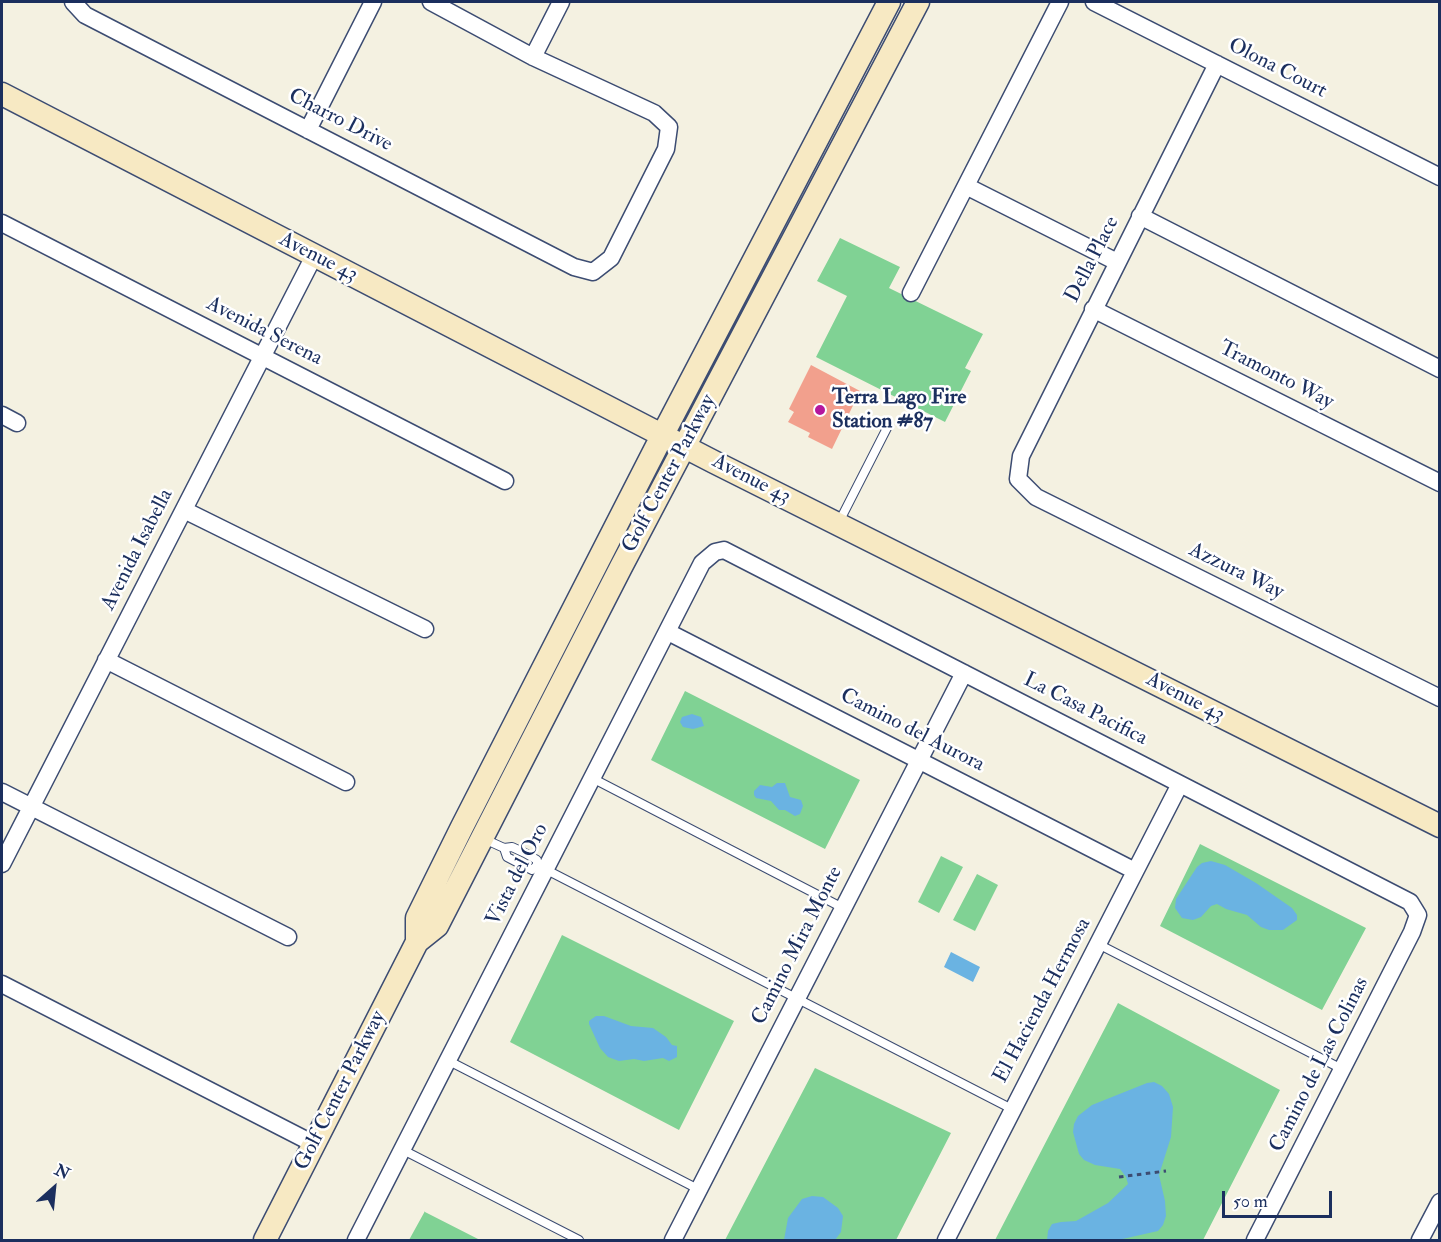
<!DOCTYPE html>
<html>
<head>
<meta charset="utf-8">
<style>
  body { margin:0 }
  #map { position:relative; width:1441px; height:1242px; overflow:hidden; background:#f4f1e1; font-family:"IM FELL Double Pica",serif }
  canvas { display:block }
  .frame { position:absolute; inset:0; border:3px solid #1b2f5e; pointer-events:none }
  .north { position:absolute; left:24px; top:1158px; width:60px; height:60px; -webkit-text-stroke:4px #fff; paint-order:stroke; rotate:27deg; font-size:16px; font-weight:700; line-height:24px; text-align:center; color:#1b2f5e }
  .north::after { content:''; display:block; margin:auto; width:21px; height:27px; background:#1b2f5e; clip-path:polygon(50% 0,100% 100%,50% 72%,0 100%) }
  .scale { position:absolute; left:1222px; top:1191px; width:110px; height:27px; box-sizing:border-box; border:3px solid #1b2f5e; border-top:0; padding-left:8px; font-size:18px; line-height:21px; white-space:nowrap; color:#1b2f5e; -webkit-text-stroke:4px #fff; paint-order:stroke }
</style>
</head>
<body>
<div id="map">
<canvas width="1441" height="1242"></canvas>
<div class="frame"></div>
<div class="north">N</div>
<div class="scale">50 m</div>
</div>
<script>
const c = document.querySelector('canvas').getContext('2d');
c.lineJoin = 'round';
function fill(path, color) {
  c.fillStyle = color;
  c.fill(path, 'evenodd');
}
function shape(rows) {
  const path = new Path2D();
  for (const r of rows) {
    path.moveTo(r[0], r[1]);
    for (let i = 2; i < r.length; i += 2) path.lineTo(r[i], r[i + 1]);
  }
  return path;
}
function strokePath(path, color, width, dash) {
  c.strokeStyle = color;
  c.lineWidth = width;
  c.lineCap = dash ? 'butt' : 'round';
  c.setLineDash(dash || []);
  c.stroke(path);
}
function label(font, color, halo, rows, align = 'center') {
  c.font = font + ' "IM FELL Double Pica",serif';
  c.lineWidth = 5;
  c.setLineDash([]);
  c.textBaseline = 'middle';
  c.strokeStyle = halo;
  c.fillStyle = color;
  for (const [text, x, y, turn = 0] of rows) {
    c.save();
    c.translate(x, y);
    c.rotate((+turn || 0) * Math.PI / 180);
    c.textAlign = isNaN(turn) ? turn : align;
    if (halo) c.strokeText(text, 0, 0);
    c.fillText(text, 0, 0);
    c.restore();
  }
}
fill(shape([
  [840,238,900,267,889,288,983,334,965,368,971,371,945,422,816,357,847,296,817,281],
  [685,691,860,780,825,849,651,760],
  [1200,844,1366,928,1322,1010,1160,926],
  [941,856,963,867,939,913,918,902],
  [977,874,998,885,975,931,953,920],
  [562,935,734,1021,679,1130,510,1042],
  [1118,1003,1280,1090,1203,1240,995,1240],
  [815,1068,951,1133,896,1240,725,1240],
  [425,1211,425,1212,480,1240,409,1240]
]), '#80d294');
fill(shape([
  [692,714,701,717,704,726,693,729,683,727,680,722,682,717],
  [777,783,785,783,790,797,801,800,803,806,800,814,795,816,785,810,779,810,771,801,756,798,754,795,754,791,760,785,772,787],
  [1211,861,1225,865,1256,883,1292,908,1297,915,1297,920,1283,930,1269,930,1261,927,1247,915,1226,909,1217,904,1211,906,1201,917,1193,920,1182,918,1175,908,1176,899,1197,867,1202,863],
  [951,952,980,967,973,982,944,967],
  [596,1016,604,1016,631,1026,653,1028,666,1037,672,1045,677,1046,677,1057,669,1061,663,1058,644,1061,634,1059,619,1061,608,1057,600,1048,589,1024,589,1021],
  [1154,1082,1162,1086,1169,1094,1173,1107,1171,1137,1159,1175,1165,1201,1166,1216,1163,1225,1158,1231,1118,1240,1047,1240,1048,1231,1052,1224,1061,1222,1076,1221,1108,1203,1128,1184,1126,1177,1120,1169,1095,1165,1084,1160,1079,1154,1073,1132,1074,1124,1078,1116,1092,1105,1147,1083],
  [812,1196,823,1197,838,1208,843,1216,841,1232,835,1240,784,1240,788,1218,802,1199]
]), '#6ab3e2');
fill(shape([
  [811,365,860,391,832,449,808,437,810,433,788,422,794,412,789,409]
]), '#f2a08d');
const lane = shape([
  [838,524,887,428],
  [592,778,843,908],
  [482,838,504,848,512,847,525,853,537,860,537,865,532,870,507,857,504,848],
  [537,865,1012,1109],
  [1098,944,1342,1069],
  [449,1061,698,1189],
  [403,1150,579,1240]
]);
const street = shape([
  [73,2,85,15,574,267,593,272,611,258,666,149,669,127,654,113,533,57,431,2],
  [1094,2,1440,177],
  [533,57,561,2],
  [1217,64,1021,456,1018,479,1036,497,1440,698],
  [308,130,373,2],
  [966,186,1117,262],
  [1140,216,1440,369],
  [2,223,505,481],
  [911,293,1060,2],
  [1093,309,1440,483],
  [2,415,17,423],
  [184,510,425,629],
  [668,632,1135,871],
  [106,660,346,782],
  [2,792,288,937],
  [2,864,314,256],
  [2,984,314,1144],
  [356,1240,702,563,715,552,724,550,1410,902,1418,915,1412,932,1255,1240],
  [673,1240,964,673],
  [946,1240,1180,784],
  [1420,1240,1440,1202]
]);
const secondary = shape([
  [2,94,714,462,1440,826],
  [417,942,417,918,462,827,662,436,889,2],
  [265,1240,417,942,437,926,621,567,918,2]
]);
strokePath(lane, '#3c4c72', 10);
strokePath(street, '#3c4c72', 19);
strokePath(secondary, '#3c4c72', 25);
strokePath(shape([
  [1119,1177,1166,1171]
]), '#3c4c72', 3, [4.5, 4.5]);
strokePath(lane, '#fff', 8);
strokePath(street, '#fff', 16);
strokePath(secondary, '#f7e9c3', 22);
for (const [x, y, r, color] of [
  [820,410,6,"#b5179e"]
]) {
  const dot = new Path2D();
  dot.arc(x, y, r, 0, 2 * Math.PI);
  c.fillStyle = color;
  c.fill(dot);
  strokePath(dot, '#fff', 2);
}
label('21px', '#1b2f5e', '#fff', [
  ["Olona Court",1277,69,27],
  ["Charro Drive",340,121,27],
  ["Avenue 43",318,258,27],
  ["Della Place",1093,260,-63],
  ["Avenida Serena",264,332,27],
  ["Tramonto Way",1276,376,27],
  ["Golf Center Parkway",670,474,-62],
  ["Avenue 43",751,480,27],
  ["Avenida Isabella",138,550,-63],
  ["Azzura Way",1236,572,26],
  ["Avenue 43",1185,698,27],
  ["La Casa Pacifica",1085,710,27],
  ["Camino del Aurora",912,731,27],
  ["Vista del Oro",518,875,-63],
  ["Camino Mira Monte",798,946,-63],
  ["El Hacienda Hermosa",1043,1001,-62],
  ["Camino de Las Colinas",1320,1065,-63],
  ["Golf Center Parkway",341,1091,-63]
]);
label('bold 21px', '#1b2f5e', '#fff', [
  ["Terra Lago Fire",832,398],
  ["Station #87",832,422]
], 'left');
</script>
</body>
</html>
